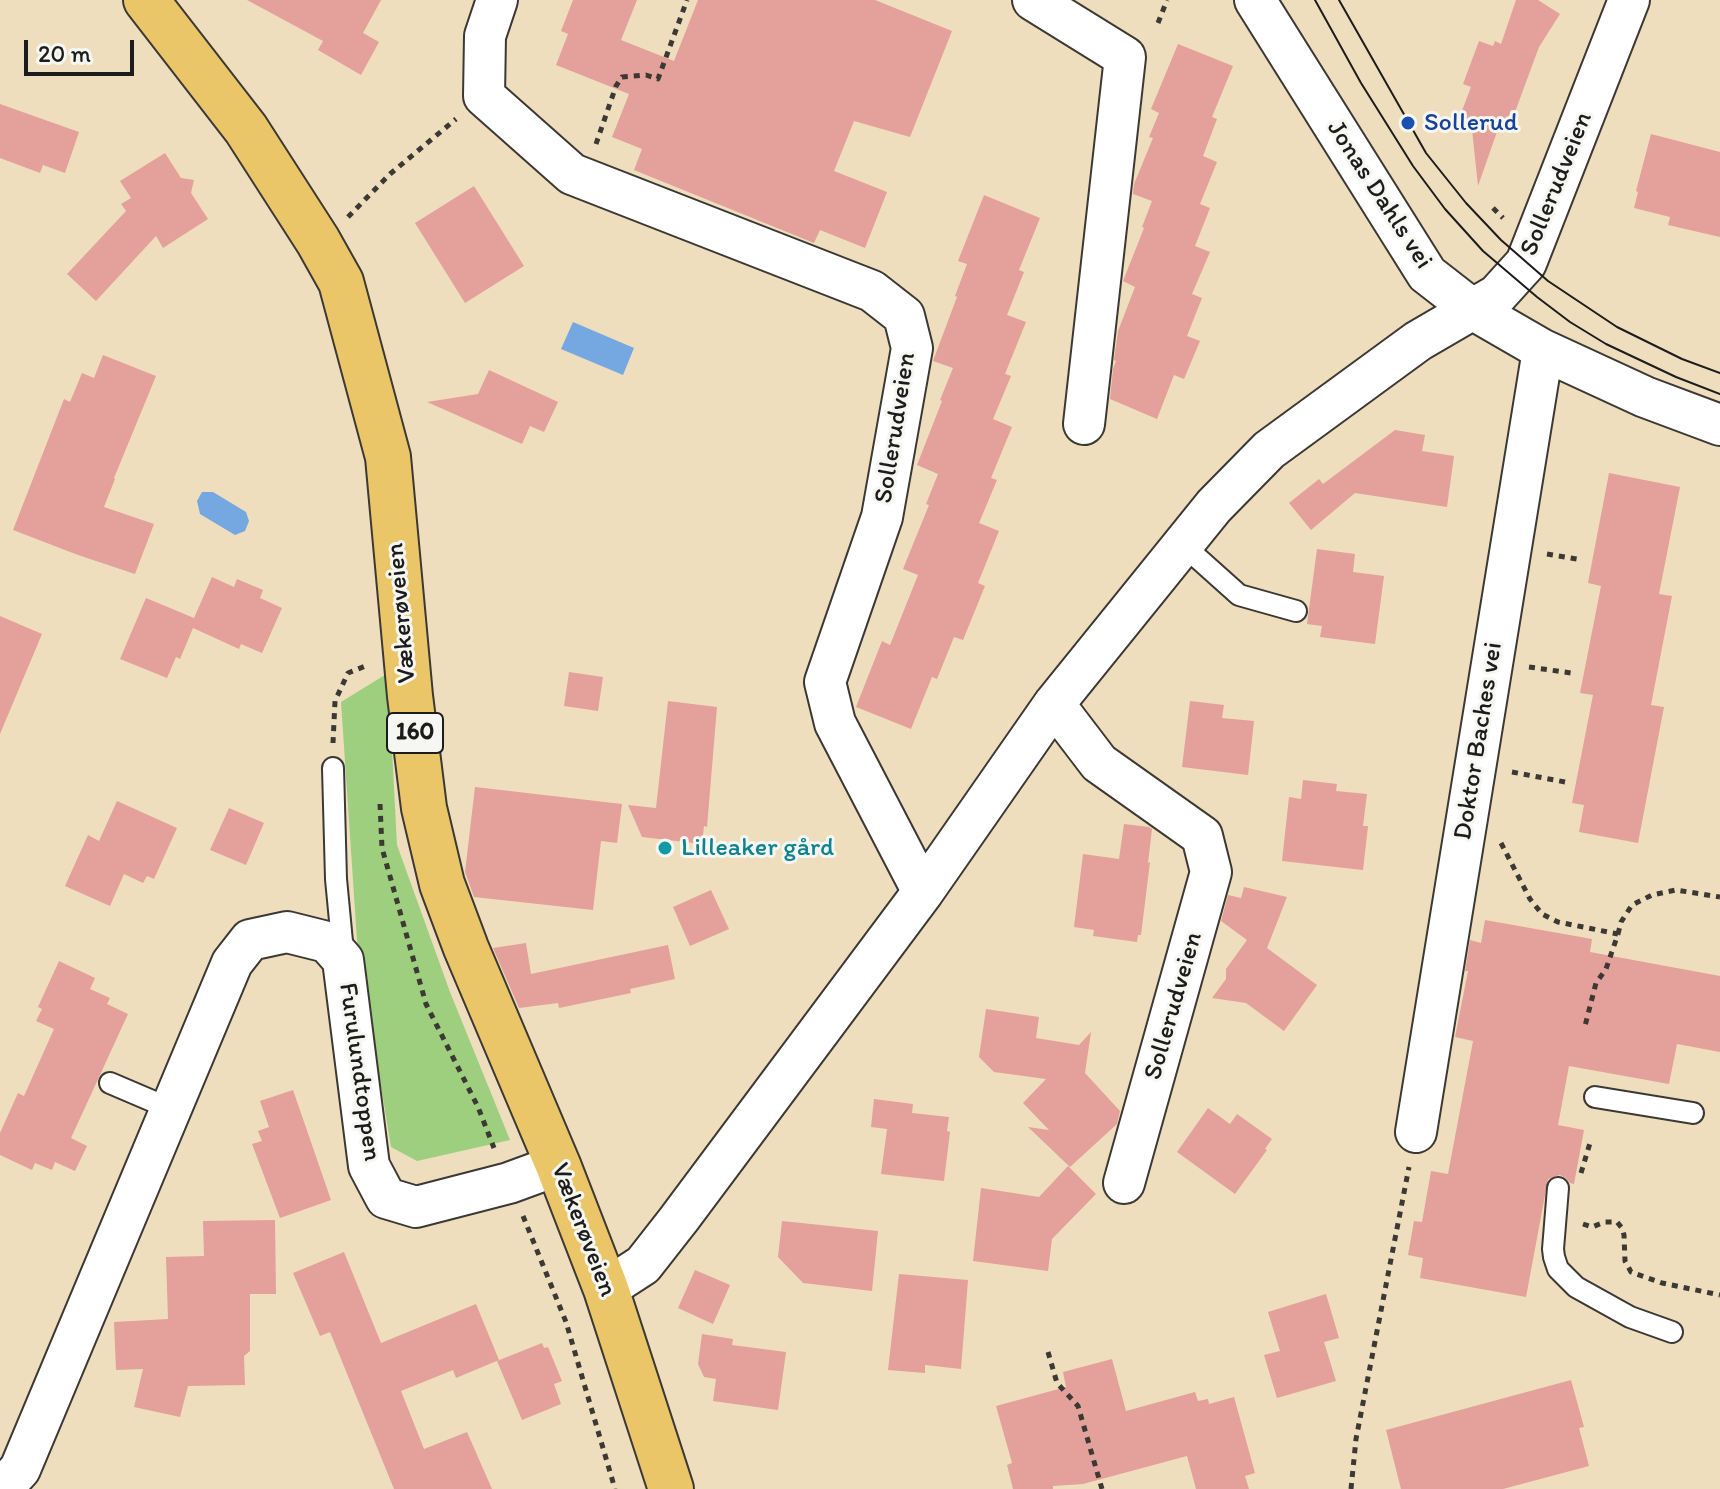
<!DOCTYPE html>
<html>
<head>
<meta charset="utf-8">
<style>
  body { margin:0 }
  #map { position:relative; width:1720px; height:1489px; overflow:hidden; background:#eedebd; font-family:Itim,sans-serif }
  canvas { display:block }
  .scale { position:absolute; left:24px; top:40px; width:110px; height:36px; box-sizing:border-box; border:4px solid #1c1c1c; border-top:0; padding-left:10px; font-size:24px; line-height:28px; white-space:nowrap; color:#1c1c1c; -webkit-text-stroke:6px #f6f6f2; paint-order:stroke }
</style>
</head>
<body>
<div id="map">
<canvas width="1720" height="1489"></canvas>
<div class="scale">20 m</div>
</div>
<script>
const c = document.querySelector('canvas').getContext('2d');
c.lineJoin = 'round';
function fill(path, color) {
  c.fillStyle = color;
  c.fill(path, 'evenodd');
}
function shape(rows) {
  const path = new Path2D();
  for (const r of rows) {
    path.moveTo(r[0], r[1]);
    for (let i = 2; i < r.length; i += 2) path.lineTo(r[i], r[i + 1]);
  }
  return path;
}
function strokePath(path, color, width, dash) {
  c.strokeStyle = color;
  c.lineWidth = width;
  c.lineCap = dash ? 'butt' : 'round';
  c.setLineDash(dash || []);
  c.stroke(path);
}
function label(font, color, halo, rows, align = 'center') {
  c.font = font + ' Itim,sans-serif';
  c.lineWidth = 6;
  c.setLineDash([]);
  c.textBaseline = 'middle';
  c.strokeStyle = halo;
  c.fillStyle = color;
  for (const [text, x, y, turn = 0] of rows) {
    c.save();
    c.translate(x, y);
    c.rotate((+turn || 0) * Math.PI / 180);
    c.textAlign = isNaN(turn) ? turn : align;
    if (halo) c.strokeText(text, 0, 0);
    c.fillText(text, 0, 0);
    c.restore();
  }
}
fill(shape([
  [388,673,397,845,450,992,510,1140,417,1161,391,1147,357,940,341,702]
]), '#9dcf7f');
fill(shape([
  [573,322,634,348,623,375,561,349],
  [202,492,213,492,246,512,249,521,245,531,235,535,200,514,197,501]
]), '#75a7e0');
fill(shape([
  [247,0,381,0,363,33,379,42,361,75,318,50,323,41],
  [573,0,637,0,621,40,674,61,698,0,875,0,952,31,910,137,854,121,834,171,887,192,865,248,820,230,814,243,634,170,642,149,612,137,629,94,556,65,568,34,561,31],
  [1516,0,1538,0,1560,14,1539,47,1515,112,1511,110,1503,131,1498,129,1478,186,1471,120,1460,116,1471,87,1463,84,1479,41,1493,46,1495,41,1501,44],
  [1178,44,1233,66,1212,117,1217,119,1203,156,1217,162,1200,204,1210,208,1195,246,1210,252,1192,294,1202,298,1187,336,1200,341,1184,379,1174,375,1157,419,1110,399,1113,369,1116,361,1114,360,1118,331,1135,287,1123,281,1144,228,1142,227,1152,201,1133,194,1134,184,1153,138,1149,137,1159,113,1151,109],
  [0,104,79,132,65,173,43,165,40,173,0,158],
  [1651,134,1720,152,1720,237,1668,225,1670,217,1634,208,1638,192,1636,191],
  [165,153,181,178,194,180,191,193,208,219,163,248,156,236,96,301,67,274,126,211,121,204,131,198,120,181],
  [474,186,524,266,465,303,415,223],
  [984,195,1040,218,1019,270,1024,272,1007,315,1026,322,1005,374,1011,376,993,419,1012,427,991,478,997,480,979,523,999,531,978,583,985,586,963,640,954,637,937,679,932,677,911,729,856,707,882,641,890,645,918,575,903,569,929,505,926,504,938,474,917,465,942,401,940,400,953,368,933,361,957,297,955,296,967,264,958,261],
  [103,355,156,376,114,478,115,479,104,507,154,524,135,574,78,555,13,530,64,399,70,402,82,373,94,378],
  [489,370,558,402,544,432,530,426,522,444,427,402,478,394],
  [1395,430,1425,435,1422,451,1454,456,1447,507,1355,493,1311,530,1289,503,1319,479,1323,484],
  [1609,473,1680,487,1659,594,1672,596,1651,705,1664,707,1638,843,1579,832,1584,805,1572,803,1593,695,1580,693,1601,586,1588,583],
  [1317,549,1355,554,1353,572,1384,576,1375,644,1320,637,1322,626,1307,624],
  [212,577,234,587,237,579,263,590,260,598,282,608,262,653,241,644,239,649,193,628,180,659,176,657,167,678,120,659,146,598,194,618],
  [0,616,42,634,0,734],
  [569,672,603,677,598,711,564,706],
  [668,701,717,707,707,827,704,826,702,844,642,837,628,805,656,808],
  [1190,701,1224,705,1222,718,1254,721,1248,775,1182,767],
  [1303,780,1337,784,1336,791,1367,794,1363,826,1368,826,1363,870,1282,861,1289,797,1301,799],
  [475,787,622,804,617,843,601,841,593,910,474,897,465,872],
  [117,801,177,828,154,879,147,876,143,883,124,874,110,906,65,886,88,835,99,841],
  [229,808,264,823,246,865,210,850],
  [1124,824,1149,827,1152,829,1148,863,1150,862,1141,935,1138,935,1137,942,1093,936,1094,930,1074,927,1083,854,1119,859],
  [1244,887,1287,897,1267,948,1317,985,1284,1031,1246,1003,1212,998,1226,979,1226,969,1247,940,1221,921,1228,895,1241,898],
  [711,890,729,929,690,946,673,907],
  [1485,920,1592,939,1590,952,1720,976,1720,1052,1677,1044,1669,1084,1569,1066,1558,1125,1584,1130,1574,1184,1570,1183,1566,1178,1560,1175,1548,1179,1526,1297,1420,1278,1423,1258,1408,1255,1414,1221,1422,1222,1431,1171,1448,1174,1473,1041,1455,1037,1468,971,1465,971,1470,940,1481,943],
  [526,943,531,974,668,945,675,979,630,989,631,993,559,1008,558,1003,519,1008,493,948],
  [59,961,95,978,90,989,110,998,107,1004,128,1014,71,1138,87,1146,75,1171,55,1162,52,1170,35,1163,32,1170,0,1155,0,1133,18,1093,24,1096,54,1029,36,1021,42,1009,38,1007],
  [986,1009,1039,1017,1036,1038,1079,1045,1091,1032,1085,1073,1120,1111,1117,1124,1070,1167,1028,1127,1049,1130,1023,1103,1046,1079,994,1072,979,1057],
  [293,1090,331,1200,280,1218,252,1144,262,1141,258,1131,269,1127,260,1101],
  [874,1099,913,1104,912,1113,949,1117,947,1131,950,1132,944,1181,881,1174,887,1129,871,1127],
  [1208,1108,1230,1124,1237,1114,1272,1139,1265,1149,1267,1150,1235,1194,1177,1152],
  [1068,1166,1096,1194,1052,1239,1048,1271,973,1261,981,1188,1039,1197],
  [275,1220,276,1294,250,1294,250,1351,244,1356,245,1385,188,1386,180,1417,134,1407,143,1369,116,1370,114,1322,168,1319,166,1257,204,1256,203,1221],
  [782,1221,878,1231,872,1291,803,1283,778,1257],
  [344,1252,381,1343,476,1304,499,1360,456,1378,453,1370,401,1391,424,1449,467,1432,492,1489,394,1489,330,1332,320,1336,293,1273],
  [695,1270,730,1285,713,1324,678,1308],
  [899,1274,968,1280,961,1369,925,1365,925,1373,888,1370],
  [1326,1294,1339,1338,1324,1342,1336,1381,1277,1398,1264,1355,1280,1351,1268,1312],
  [702,1334,733,1339,732,1345,786,1352,778,1410,713,1401,716,1379,704,1377,698,1364],
  [542,1343,544,1348,548,1347,562,1381,554,1384,561,1404,522,1420,497,1361],
  [1112,1359,1126,1411,1195,1392,1198,1401,1208,1399,1209,1404,1234,1397,1255,1473,1245,1476,1249,1489,1196,1489,1187,1456,1083,1484,1053,1486,1053,1489,1013,1489,1007,1465,1012,1463,996,1406,1066,1387,1063,1372],
  [1571,1380,1584,1427,1579,1428,1589,1466,1503,1489,1401,1489,1386,1430]
]), '#e4a09a');
const lane = shape([
  [1182,544,1239,595,1296,611],
  [333,768,336,879,343,952],
  [110,1083,171,1109],
  [1595,1097,1693,1113],
  [1558,1188,1553,1249,1554,1257,1558,1269,1576,1287,1630,1317,1672,1332]
]);
const street = shape([
  [497,0,485,36,484,96,572,174,872,291,904,316,912,348,882,517,825,682,835,723,923,892],
  [1033,0,1125,57,1084,424],
  [1255,0,1427,274,1472,309,1543,350,1645,397,1720,425],
  [1054,704,1099,763,1202,836,1211,872,1124,1183],
  [1416,1132,1543,350],
  [606,1289,643,1265,679,1219,923,892,1054,704,1214,506,1269,450,1418,341,1497,295,1526,263,1629,0],
  [2,1489,20,1469,232,963,250,940,287,932,327,942,343,960,369,1166,386,1198,416,1207,509,1183,558,1165]
]);
const primary = shape([
  [146,0,246,129,318,241,341,282,388,457,410,696,424,808,442,884,466,948,558,1165,606,1289,671,1489]
]);
strokePath(lane, '#3c3934', 24);
strokePath(street, '#3c3934', 44);
strokePath(primary, '#3c3934', 48);
strokePath(shape([
  [1158,23,1167,0],
  [596,144,616,86,622,77,646,75,658,79,687,0],
  [1493,208,1503,218],
  [348,217,390,174,456,119],
  [1547,554,1582,560],
  [1529,667,1571,673],
  [333,743,335,701,348,673,368,665],
  [1512,772,1565,782],
  [380,804,382,848,426,1004,478,1107,494,1148],
  [1501,843,1530,899,1542,914,1558,922,1618,934,1606,969,1596,983,1585,1026],
  [1618,934,1621,922,1632,905,1652,895,1676,890,1720,897],
  [1581,1173,1590,1143],
  [523,1216,566,1322,615,1489],
  [1583,1224,1592,1227,1605,1222,1617,1222,1622,1228,1624,1235,1625,1261,1631,1272,1662,1283,1720,1295],
  [1048,1352,1057,1383,1078,1406,1102,1489],
  [1351,1489,1356,1439,1409,1167]
]), '#3c3934', 5, [6, 6]);
strokePath(lane, '#fff', 20);
strokePath(street, '#fff', 40);
strokePath(primary, '#ebc669', 44);
strokePath(shape([
  [1315,0,1361,83,1413,166,1445,209,1483,251,1537,297,1570,322,1606,344,1676,377,1720,394],
  [1339,0,1426,153,1466,203,1501,240,1548,281,1617,327,1682,359,1720,373]
]), '#1c1c1c', 2);
for (const [x, y, r, color] of [
  [1408,123,8,"#1a4fb4"],
  [665,848,8,"#0f9aa8"]
]) {
  const dot = new Path2D();
  dot.arc(x, y, r, 0, 2 * Math.PI);
  c.fillStyle = color;
  c.fill(dot);
  strokePath(dot, '#f6f6f2', 3);
}
for (const [x, y, w] of [
  [415,733,56]
]) {
  const box = new Path2D();
  box.roundRect(x - w / 2, y - 20, w, 40, 6);
  c.fillStyle = '#f6f6f2';
  c.fill(box);
  strokePath(box, '#1c1c1c', 2);
}
label('bold 24px', '#1c1c1c', null, [
  ["160",415,733]
]);
label('26px', '#164399', '#f6f6f2', [
  ["Sollerud",1424,123]
], 'left');
label('26px', '#1c1c1c', '#f6f6f2', [
  ["Sollerudveien",1557,184,-68],
  ["Jonas Dahls vei",1379,195,57],
  ["Sollerudveien",896,428,-81],
  ["Vækerøveien",402,613,-95],
  ["Doktor Baches vei",1479,741,-81],
  ["Sollerudveien",1174,1006,-74],
  ["Furulundtoppen",359,1072,82],
  ["Vækerøveien",583,1230,69]
]);
label('26px', '#0d838f', '#f6f6f2', [
  ["Lilleaker gård",681,848]
], 'left');
</script>
</body>
</html>
